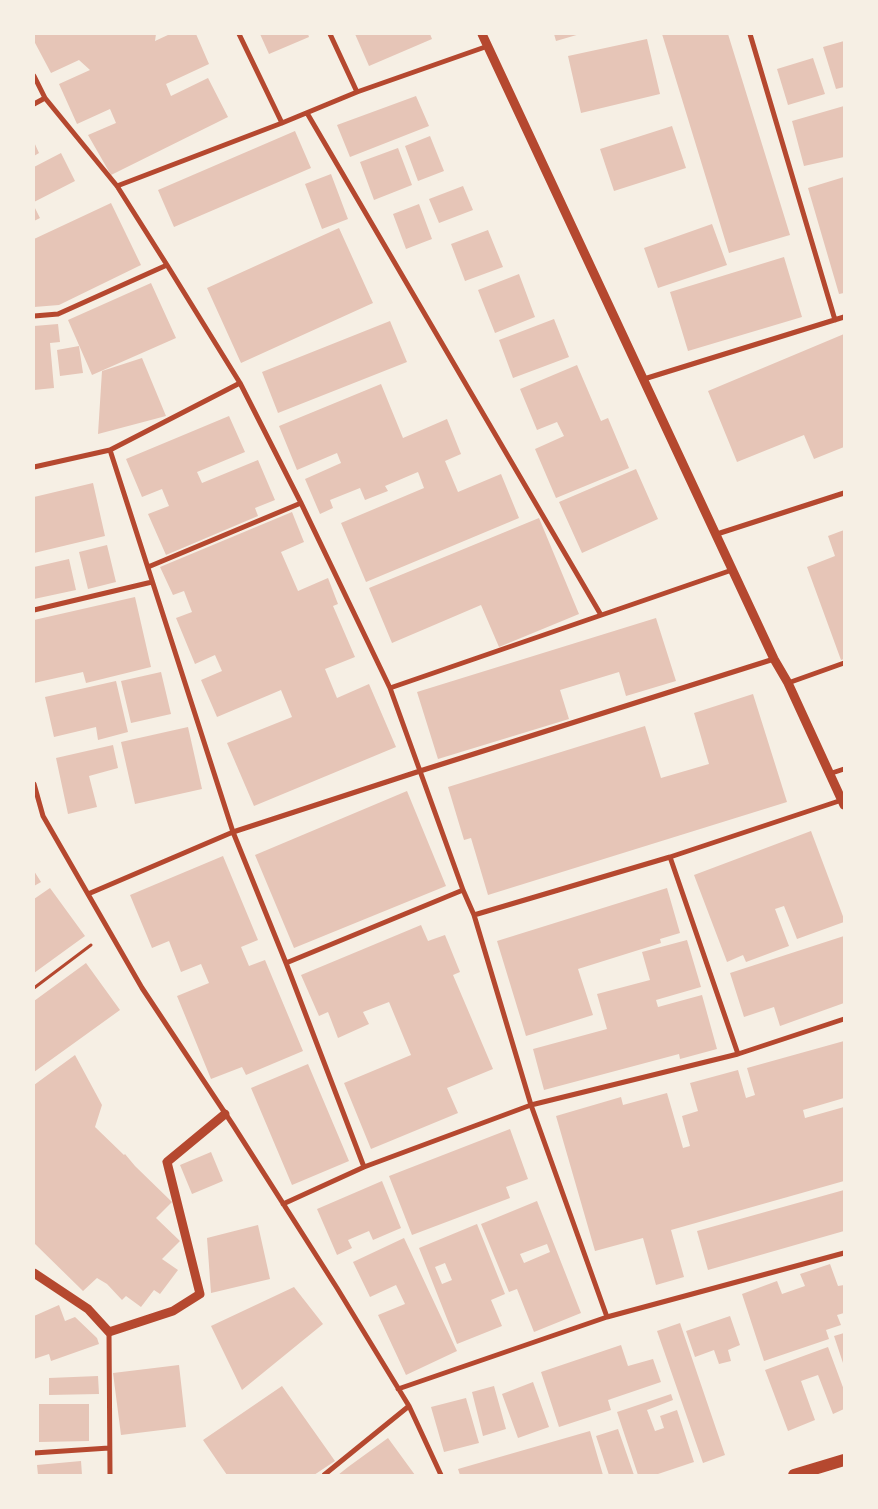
<!DOCTYPE html>
<html>
<head>
<meta charset="utf-8">
<style>
  body { margin:0 }
  #map { position:relative; width:878px; height:1509px; overflow:hidden; background:#f6efe4; font-family:Merriweather,serif }
  canvas { display:block }
  .frame { position:absolute; inset:0; border:35px solid #f6efe4; pointer-events:none }
</style>
</head>
<body>
<div id="map">
<canvas width="878" height="1509"></canvas>
<div class="frame"></div>
</div>
<script>
const c = document.querySelector('canvas').getContext('2d');
c.lineJoin = 'round';
function fill(path, color) {
  c.fillStyle = color;
  c.fill(path, 'evenodd');
}
function shape(rows) {
  const path = new Path2D();
  for (const r of rows) {
    path.moveTo(r[0], r[1]);
    for (let i = 2; i < r.length; i += 2) path.lineTo(r[i], r[i + 1]);
  }
  return path;
}
function strokePath(path, color, width, dash) {
  c.strokeStyle = color;
  c.lineWidth = width;
  c.lineCap = dash ? 'butt' : 'round';
  c.setLineDash(dash || []);
  c.stroke(path);
}
fill(shape([
  [34,34,156,34,155,41,170,34,196,34,209,64,166,84,171,96,208,78,228,117,111,175,88,135,116,123,110,109,77,124,59,84,90,70,79,60,51,73,34,41],
  [260,34,308,34,309,37,269,54],
  [355,34,430,34,432,39,369,66],
  [554,34,580,34,556,41],
  [662,34,728,34,790,235,729,253],
  [647,39,660,94,581,113,568,56],
  [844,41,844,87,836,89,823,47],
  [813,58,825,94,788,105,777,69],
  [416,96,429,126,350,157,337,125],
  [844,106,844,157,804,166,792,121],
  [672,126,686,168,614,191,600,149],
  [295,131,311,168,174,227,158,190],
  [430,136,444,171,418,181,405,146],
  [34,142,39,153,34,156],
  [398,148,412,185,374,200,360,162],
  [61,153,75,181,34,202,34,167],
  [331,174,348,219,322,229,305,184],
  [844,177,844,293,839,294,808,188],
  [463,186,473,210,439,223,429,199],
  [111,203,141,265,59,305,34,307,34,239],
  [419,204,432,239,406,249,393,214],
  [34,206,40,218,34,221],
  [712,224,727,265,658,288,644,248],
  [339,228,373,303,241,363,207,288],
  [488,230,503,267,465,281,451,244],
  [784,257,802,317,688,351,670,292],
  [519,274,535,317,495,333,478,290],
  [151,283,176,338,92,375,68,320],
  [554,319,569,357,513,378,499,340],
  [390,321,407,362,278,413,262,372],
  [58,324,60,342,50,343,54,388,34,390,34,326],
  [844,334,844,447,814,459,804,435,737,462,708,391],
  [79,346,83,373,60,376,57,350],
  [142,358,166,416,98,434,102,371],
  [577,365,601,421,608,418,629,468,556,498,535,449,564,436,557,422,537,430,520,389],
  [381,384,403,438,447,419,461,454,445,461,458,492,501,474,519,518,366,582,341,523,424,488,418,472,385,486,388,491,365,500,360,488,330,500,333,508,320,514,305,479,341,463,337,453,297,470,279,426],
  [229,416,245,452,197,472,202,483,258,460,275,500,255,508,258,516,166,555,148,514,169,506,162,489,142,497,126,459],
  [636,469,658,519,582,553,559,502],
  [93,483,105,536,34,553,34,497],
  [292,512,304,542,281,552,298,591,328,578,338,604,333,606,355,657,325,669,337,698,369,684,396,747,254,806,227,743,292,717,281,690,217,717,201,680,222,671,215,655,195,664,176,618,192,612,184,591,173,595,160,567],
  [539,518,579,614,499,647,481,605,392,643,369,588],
  [844,530,844,659,841,660,807,567,835,556,828,536],
  [107,545,116,582,88,589,79,552],
  [69,559,76,590,34,599,34,567],
  [135,597,151,667,86,683,83,672,34,683,34,620],
  [656,618,676,681,626,696,619,672,560,690,569,719,438,759,417,692],
  [161,672,171,714,131,723,121,681],
  [116,681,128,732,98,740,96,727,54,737,45,697],
  [753,694,787,802,488,895,471,838,464,840,448,787,645,726,661,778,709,764,694,713],
  [188,727,202,789,135,804,121,742],
  [113,745,118,768,89,776,97,807,68,814,56,758],
  [407,791,446,886,294,948,255,855],
  [811,831,844,919,844,922,797,939,784,906,775,909,789,946,746,962,743,955,727,962,694,875],
  [223,856,258,940,241,947,249,966,265,960,303,1051,246,1075,242,1067,211,1079,177,996,209,983,201,964,181,972,169,941,152,948,130,895],
  [34,871,41,882,34,886],
  [50,888,85,936,34,973,34,899],
  [667,888,680,933,660,939,661,943,578,969,593,1015,526,1036,497,941],
  [421,925,428,941,445,935,460,972,453,975,493,1069,447,1088,458,1113,371,1149,344,1083,411,1055,389,1002,363,1012,369,1024,338,1038,328,1012,319,1016,301,975],
  [844,936,844,1003,780,1026,774,1007,744,1017,730,973],
  [687,940,701,987,656,1000,658,1007,702,995,717,1049,680,1059,679,1054,544,1090,533,1049,607,1029,597,994,650,980,642,952],
  [86,963,120,1010,34,1072,34,1001],
  [844,1041,844,1098,803,1110,805,1118,844,1107,844,1181,671,1230,684,1277,656,1285,643,1238,595,1251,556,1116,621,1097,623,1105,667,1093,683,1148,690,1146,682,1116,698,1111,690,1083,738,1070,746,1098,755,1095,747,1068],
  [75,1055,102,1105,95,1127,124,1155,125,1154,135,1166,172,1202,156,1218,180,1241,162,1259,178,1270,160,1294,154,1290,141,1307,126,1296,122,1300,107,1284,97,1278,83,1291,34,1243,34,1085],
  [308,1064,349,1161,292,1185,251,1088],
  [510,1129,528,1179,506,1187,510,1198,412,1235,389,1176],
  [211,1152,223,1181,192,1194,180,1165],
  [382,1181,401,1228,373,1240,369,1231,348,1240,352,1248,337,1255,317,1209],
  [844,1190,844,1231,708,1270,697,1231],
  [537,1201,581,1313,534,1332,517,1289,509,1292,481,1224],
  [547,1244,550,1252,524,1263,520,1254],
  [477,1224,505,1294,491,1300,502,1326,457,1344,419,1248],
  [445,1263,452,1280,442,1284,435,1267],
  [258,1225,270,1279,211,1293,207,1238],
  [404,1238,457,1351,406,1375,378,1315,405,1304,396,1285,370,1297,353,1262],
  [830,1264,838,1286,844,1285,844,1313,837,1315,841,1325,826,1330,829,1339,764,1361,742,1294,777,1281,782,1294,805,1286,800,1274],
  [294,1287,323,1324,242,1390,211,1326],
  [59,1305,65,1321,75,1317,97,1338,99,1344,51,1361,49,1354,34,1359,34,1316],
  [730,1316,740,1345,728,1350,731,1361,719,1364,714,1350,695,1357,686,1331],
  [680,1323,725,1455,703,1463,657,1331],
  [844,1333,844,1366,834,1336],
  [621,1345,628,1366,653,1359,661,1382,608,1400,611,1410,559,1427,541,1372],
  [828,1347,844,1390,844,1409,833,1414,818,1375,801,1381,815,1420,788,1431,765,1370],
  [179,1365,186,1427,121,1435,113,1373],
  [98,1376,99,1394,49,1395,49,1378],
  [533,1382,549,1427,518,1438,502,1394],
  [282,1386,335,1461,314,1475,227,1475,203,1440],
  [494,1386,506,1429,483,1436,472,1392],
  [671,1394,673,1400,647,1410,655,1431,664,1428,660,1416,677,1410,694,1462,655,1475,638,1475,617,1412],
  [466,1398,479,1443,444,1452,431,1407],
  [39,1404,89,1404,89,1441,39,1442],
  [618,1429,634,1475,609,1475,596,1436],
  [590,1431,603,1475,460,1475,458,1469],
  [388,1438,415,1475,338,1475,348,1467],
  [81,1461,82,1475,38,1475,37,1465]
]), '#e6c5b7');
strokePath(shape([
  [34,988,91,945]
]), '#b5482f', 3);
strokePath(shape([
  [239,34,282,123],
  [330,34,357,92],
  [750,34,835,320],
  [34,76,45,98,117,186,167,265,240,383,301,503,390,688,463,890,474,915,531,1105,607,1317],
  [34,104,45,98],
  [307,113,601,615],
  [117,186,282,123,357,92,488,46],
  [34,316,58,314,167,265],
  [644,379,844,317],
  [110,450,233,832,286,963,364,1167],
  [34,467,110,450,240,383],
  [717,534,844,493],
  [148,567,301,503],
  [34,610,152,582],
  [788,683,844,663],
  [390,688,732,570],
  [829,774,844,769],
  [34,784,43,816,142,988,233,1125,337,1288,409,1406,441,1475],
  [670,857,738,1054],
  [88,894,233,832,420,771,774,659],
  [474,915,670,857,842,800],
  [286,963,463,890],
  [283,1204,364,1167,531,1105,738,1054,844,1019],
  [109,1332,110,1475],
  [398,1389,607,1317,844,1253],
  [34,1453,109,1448],
  [324,1475,409,1406]
]), '#b5482f', 5);
strokePath(shape([
  [482,34,774,659,788,683,844,805],
  [34,1273,88,1309,109,1332,173,1311,200,1294,167,1162,225,1114]
]), '#b5482f', 9);
strokePath(shape([
  [794,1475,844,1460]
]), '#b5482f', 12);
</script>
</body>
</html>
